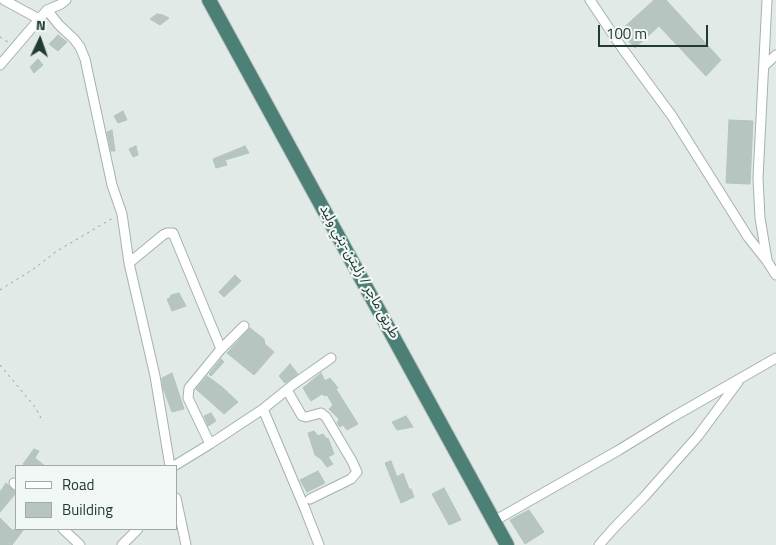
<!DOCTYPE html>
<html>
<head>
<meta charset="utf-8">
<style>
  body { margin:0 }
  #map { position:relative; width:776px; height:545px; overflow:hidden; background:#e1eae6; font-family:"Titillium Web",sans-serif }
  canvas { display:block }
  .legend { position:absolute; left:15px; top:465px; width:162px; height:65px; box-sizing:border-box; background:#f1f7f4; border:1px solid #9eaba8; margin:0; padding:6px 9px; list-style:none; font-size:15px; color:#223a35 }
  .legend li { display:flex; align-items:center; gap:10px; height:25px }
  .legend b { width:25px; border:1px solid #9eaba8 }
  .north { position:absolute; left:15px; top:15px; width:50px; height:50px; -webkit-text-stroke:4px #f1f7f4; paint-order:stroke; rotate:3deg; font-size:14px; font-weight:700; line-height:20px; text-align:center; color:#223a35 }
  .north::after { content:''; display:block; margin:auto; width:18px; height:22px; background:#223a35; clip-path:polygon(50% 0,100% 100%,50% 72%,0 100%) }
  .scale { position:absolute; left:598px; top:25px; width:110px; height:22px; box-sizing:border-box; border:2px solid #223a35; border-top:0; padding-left:6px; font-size:15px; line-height:18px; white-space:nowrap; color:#223a35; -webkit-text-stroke:4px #f1f7f4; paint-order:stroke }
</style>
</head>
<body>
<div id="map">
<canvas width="776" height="545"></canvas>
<ul class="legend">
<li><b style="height:6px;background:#fff"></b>Road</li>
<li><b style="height:14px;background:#b6c5c0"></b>Building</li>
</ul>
<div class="north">N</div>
<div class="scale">100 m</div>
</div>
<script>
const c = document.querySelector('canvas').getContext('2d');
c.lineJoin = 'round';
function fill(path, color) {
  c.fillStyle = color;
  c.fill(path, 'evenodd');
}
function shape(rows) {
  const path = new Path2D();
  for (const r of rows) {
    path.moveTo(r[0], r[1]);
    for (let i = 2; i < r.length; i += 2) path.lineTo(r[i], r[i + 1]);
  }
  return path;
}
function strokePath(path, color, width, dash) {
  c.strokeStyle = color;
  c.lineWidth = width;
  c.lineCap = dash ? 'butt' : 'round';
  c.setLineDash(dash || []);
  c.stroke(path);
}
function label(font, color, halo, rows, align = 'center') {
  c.font = font + ' "Titillium Web","Noto Sans Arabic",sans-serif';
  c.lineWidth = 4.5;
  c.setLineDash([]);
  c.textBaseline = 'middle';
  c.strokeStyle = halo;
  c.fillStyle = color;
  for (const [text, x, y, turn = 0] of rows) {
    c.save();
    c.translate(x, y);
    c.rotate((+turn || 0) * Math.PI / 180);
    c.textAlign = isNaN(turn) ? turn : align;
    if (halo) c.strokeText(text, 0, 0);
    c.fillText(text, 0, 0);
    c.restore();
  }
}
const building = shape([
  [654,0,666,0,721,60,706,76,659,26,635,48,620,31,654,0],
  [157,14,163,15,169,18,160,25,150,19,157,14],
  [58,35,67,42,58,51,49,44,58,35],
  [38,59,43,65,34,73,30,67,38,59],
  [123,111,127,120,118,123,114,116,123,111],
  [729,120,753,121,750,184,726,183,729,120],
  [112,130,115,151,111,151,107,132,112,130],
  [136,146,138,155,133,157,129,149,136,146],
  [245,146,249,153,225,160,227,165,216,168,213,159,245,146],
  [235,275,241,281,224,297,219,292,235,275],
  [179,293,186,306,172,311,167,299,170,298,171,295,179,293],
  [250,328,264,339,265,344,274,352,254,375,227,353,250,328],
  [221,359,224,362,211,376,209,374,221,359],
  [290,364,298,374,285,383,279,376,290,364],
  [172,373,184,409,172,412,163,388,162,378,172,373],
  [321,373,325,381,330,378,338,388,336,389,358,424,347,430,343,425,340,427,337,423,339,419,329,409,333,405,327,395,325,396,322,394,311,401,303,388,321,373],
  [207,376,222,387,238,402,224,414,196,389,207,376],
  [211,413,216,421,208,426,204,416,211,413],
  [406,416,413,427,397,430,392,422,406,416],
  [314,431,318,436,323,434,327,439,328,438,334,454,328,457,333,464,327,467,321,459,315,455,308,433,314,431],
  [34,449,39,451,35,458,45,466,26,466,23,464,34,449],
  [391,461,397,477,403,473,409,489,411,489,414,497,401,503,385,463,391,461],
  [318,471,325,483,307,492,300,480,318,471],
  [6,483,16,493,0,512,0,492,6,483],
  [444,488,461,520,449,525,432,494,444,488],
  [529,510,544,532,525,544,510,520,529,510],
  [0,518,12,530,24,529,12,545,0,545,0,518]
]);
fill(building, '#b6c5c0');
strokePath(building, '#b3c4be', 1);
const minor = shape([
  [4,0,39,19],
  [590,0,622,48,672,116,748,237,767,261,776,275],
  [767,0,758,178,760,218,767,260],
  [47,10,59,25,74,39,80,47,85,59,112,185,122,214,129,263,155,376,170,466],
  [0,65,47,10,61,4,66,0],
  [764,66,776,55],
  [129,263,163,235,167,233,173,233,221,349],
  [287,390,302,416,306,417,321,413,326,417,352,461,357,472,351,479,310,499],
  [263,409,294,384,331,358],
  [210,444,188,398,189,388,221,349,244,326],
  [174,466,210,444,263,409,305,509,319,545],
  [14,483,16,485],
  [176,498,186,545],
  [494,521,619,450,671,418,776,358],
  [63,529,80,545],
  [122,545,138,529],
  [599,545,613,529,644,497,698,436,738,382]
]);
const trunk = shape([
  [209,0,507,545]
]);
strokePath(minor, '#a4b2ad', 11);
strokePath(trunk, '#bdc4c2', 16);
strokePath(shape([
  [0,37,8,42],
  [0,290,32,270,57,251,113,218],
  [0,365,35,407,41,418]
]), '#83aca1', 1, [2.5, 4]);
strokePath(minor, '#fff', 9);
strokePath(trunk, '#4c8077', 14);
label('14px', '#223a35', '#f1f7f4', [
  ["طريق ماجر / زليتن-بني وليد",359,272,61]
]);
</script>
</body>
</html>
